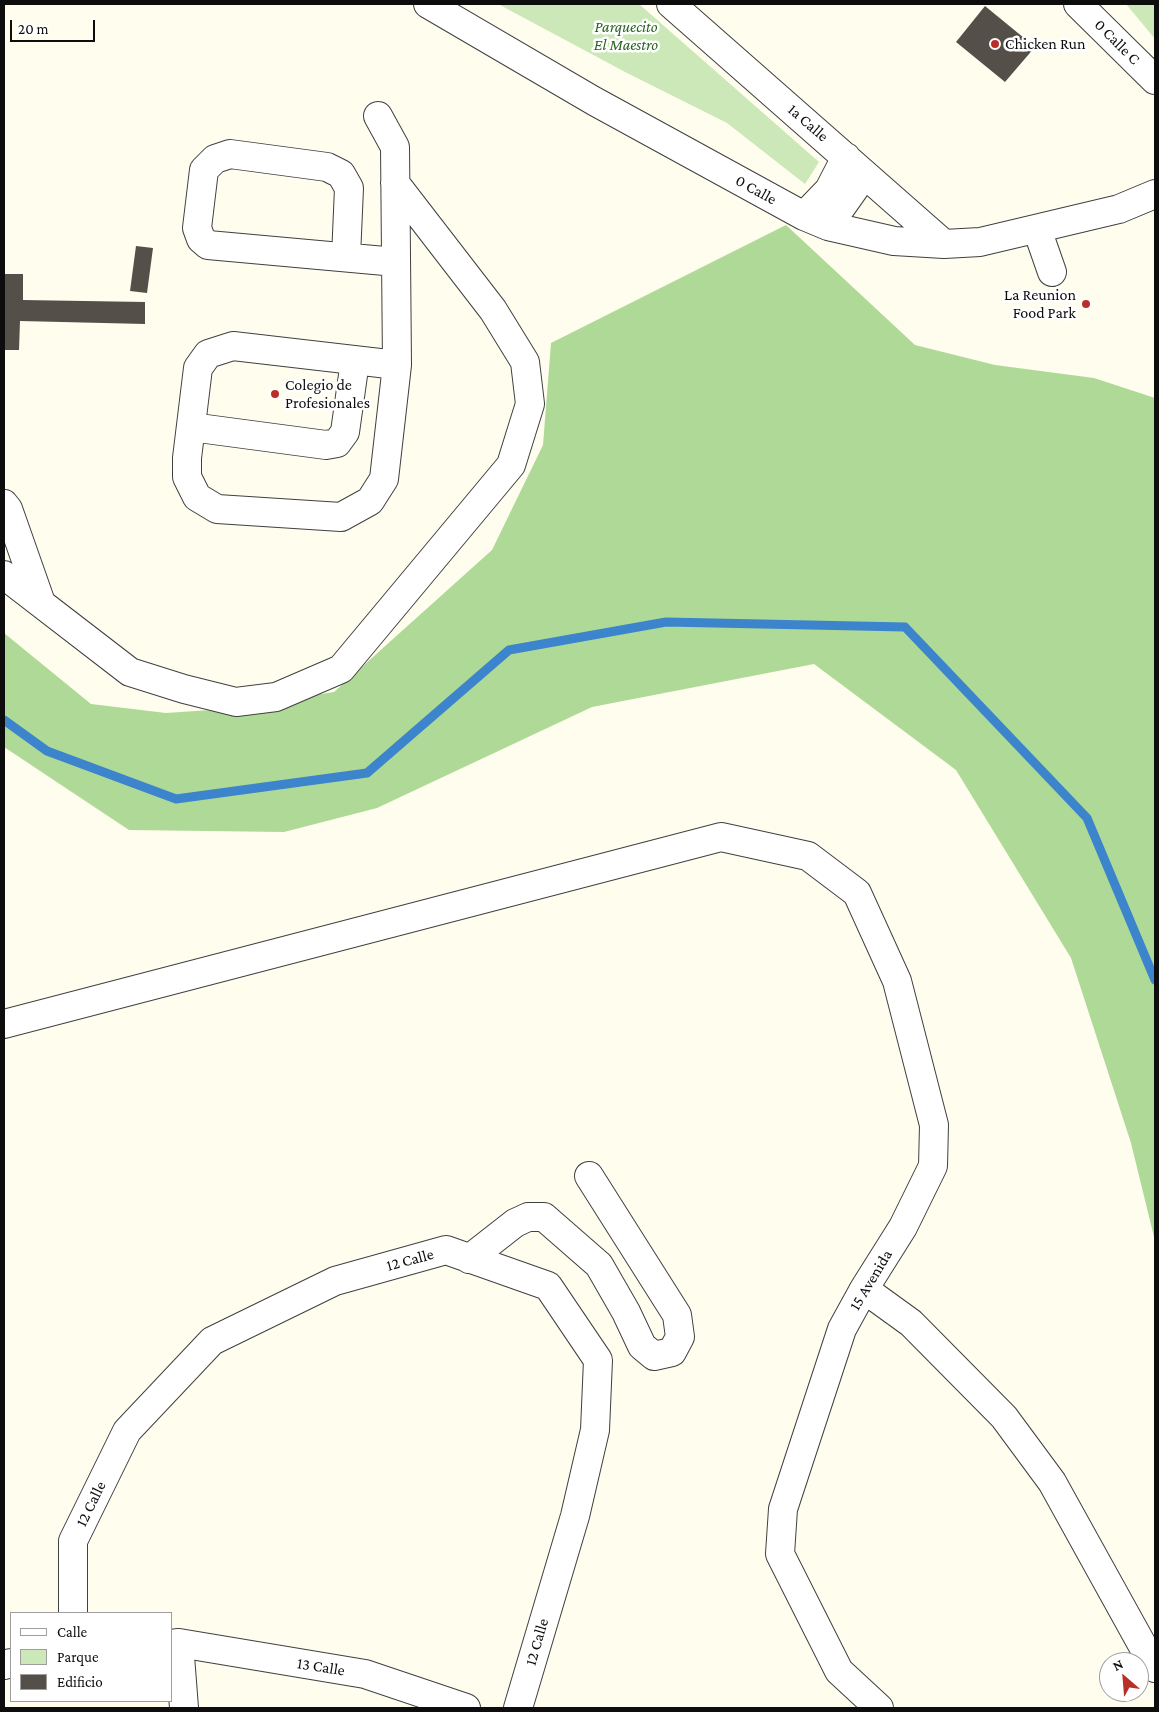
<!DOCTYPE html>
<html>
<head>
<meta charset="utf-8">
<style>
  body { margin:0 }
  #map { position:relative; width:1159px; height:1712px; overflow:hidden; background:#fffded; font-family:"Crimson Pro",serif }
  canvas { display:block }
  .frame { position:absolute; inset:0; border:5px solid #0d0d0d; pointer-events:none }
  .legend { position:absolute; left:10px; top:1612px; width:162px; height:90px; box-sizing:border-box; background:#fff; border:1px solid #9e9e9e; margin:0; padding:6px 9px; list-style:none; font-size:15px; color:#0d0d0d }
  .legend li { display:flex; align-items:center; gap:10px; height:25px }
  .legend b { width:25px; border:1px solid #9e9e9e }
  .north { position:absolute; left:1099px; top:1652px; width:50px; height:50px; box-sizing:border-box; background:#fff; border:1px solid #9e9e9e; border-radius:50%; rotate:333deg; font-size:14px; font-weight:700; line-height:20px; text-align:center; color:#0d0d0d }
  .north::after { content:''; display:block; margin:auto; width:18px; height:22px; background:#ba2e28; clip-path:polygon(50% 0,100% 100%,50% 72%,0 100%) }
  .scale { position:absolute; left:10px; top:20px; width:85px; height:22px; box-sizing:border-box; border:2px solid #0d0d0d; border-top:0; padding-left:6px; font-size:15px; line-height:18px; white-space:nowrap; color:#0d0d0d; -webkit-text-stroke:4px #fff; paint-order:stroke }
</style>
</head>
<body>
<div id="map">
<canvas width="1159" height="1712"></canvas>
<div class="frame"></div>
<ul class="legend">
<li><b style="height:6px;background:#fff"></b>Calle</li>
<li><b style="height:14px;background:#cce8b8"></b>Parque</li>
<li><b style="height:14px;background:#554f4a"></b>Edificio</li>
</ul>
<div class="north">N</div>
<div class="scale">20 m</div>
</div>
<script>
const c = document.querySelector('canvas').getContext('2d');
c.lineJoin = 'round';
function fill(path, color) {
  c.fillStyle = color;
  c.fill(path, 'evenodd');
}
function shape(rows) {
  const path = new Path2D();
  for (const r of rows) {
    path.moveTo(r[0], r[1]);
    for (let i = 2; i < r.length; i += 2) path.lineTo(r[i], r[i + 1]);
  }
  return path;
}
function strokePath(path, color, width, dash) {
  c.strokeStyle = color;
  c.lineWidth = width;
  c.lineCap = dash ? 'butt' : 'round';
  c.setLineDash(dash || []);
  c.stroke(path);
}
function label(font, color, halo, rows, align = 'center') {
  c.font = font + ' "Crimson Pro",serif';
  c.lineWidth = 5;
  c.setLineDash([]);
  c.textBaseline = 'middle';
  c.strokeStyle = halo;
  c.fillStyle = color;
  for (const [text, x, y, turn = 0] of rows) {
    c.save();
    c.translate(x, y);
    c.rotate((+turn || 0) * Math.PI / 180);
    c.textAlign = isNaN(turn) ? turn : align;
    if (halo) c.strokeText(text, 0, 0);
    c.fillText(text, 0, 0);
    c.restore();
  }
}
fill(shape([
  [498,4,639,4,819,162,805,184,727,123,627,73],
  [1126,4,1155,4,1155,39]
]), '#cce8b8');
fill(shape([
  [786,225,915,345,995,365,1094,378,1155,398,1155,1241,1131,1143,1071,958,956,770,814,664,592,707,377,808,284,832,129,830,4,747,4,633,91,704,166,713,226,709,334,692,492,550,543,445,551,343]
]), '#afd997');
strokePath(shape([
  [4,720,47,751,176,799,367,773,509,650,666,622,905,627,1087,818,1155,980]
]), '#3c84cb', 9);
fill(shape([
  [985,6,1035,47,1005,82,956,42],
  [136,246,153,248,147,293,130,291],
  [4,274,23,274,23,300,145,302,145,324,20,321,19,350,4,350]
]), '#554f4a');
const minor = shape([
  [428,4,594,101,804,216,828,226,894,241,944,244,980,242,1119,209,1155,194],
  [671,4,944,244],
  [1078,4,1155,80],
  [378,116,395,147,397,365,384,479,370,501,341,517,217,509,197,497,187,477,187,458,198,368,208,354,233,346,397,365],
  [804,216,829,190,846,157],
  [828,226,864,175],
  [1037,229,1052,272],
  [346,257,349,188,341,174,327,167,230,154,215,159,204,170,197,228,201,239,208,245,396,262],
  [191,427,326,445,337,443,345,432,355,361],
  [4,504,8,509,41,603],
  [4,575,130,672,184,689,236,702,276,697,341,669,511,465,530,404,525,362,493,310,395,183],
  [4,1024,721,837,808,856,857,893,897,981,934,1125,933,1166,903,1227,864,1289,842,1329,783,1509,780,1554,839,1671,879,1708],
  [469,1259,515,1223,528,1217,544,1217,599,1265,626,1312,642,1346,654,1356,672,1352,680,1337,677,1315,589,1176],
  [864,1289,911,1323,1004,1417,1052,1482,1155,1668],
  [73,1613,73,1541,127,1431,212,1341,335,1281,446,1250,548,1286,598,1360,595,1430,575,1516,518,1708],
  [179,1643,184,1708],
  [171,1644,179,1643,365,1674,466,1708],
  [4,1665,11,1663]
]);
strokePath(minor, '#404040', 30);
strokePath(minor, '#fff', 28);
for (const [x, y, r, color] of [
  [995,44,5,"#ba2e28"],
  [1086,304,5,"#ba2e28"],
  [275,394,5,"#ba2e28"]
]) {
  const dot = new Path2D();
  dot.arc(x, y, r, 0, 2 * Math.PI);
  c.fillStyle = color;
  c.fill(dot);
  strokePath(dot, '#fff', 2);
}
label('italic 16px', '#26631f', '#fff', [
  ["Parquecito",626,27],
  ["El Maestro",626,45]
]);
label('16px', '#0d0d0d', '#fff', [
  ["0 Calle C",1117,42,45],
  ["1a Calle",808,123,41],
  ["0 Calle",756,190,29],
  ["12 Calle",410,1260,-15],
  ["15 Avenida",871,1280,-59],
  ["12 Calle",91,1504,-64],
  ["12 Calle",537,1642,-74],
  ["13 Calle",321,1667,9]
]);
label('16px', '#0d0d0d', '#fff', [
  ["Chicken Run",1005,44],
  ["La Reunion",1076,295,"right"],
  ["Food Park",1076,313,"right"],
  ["Colegio de",285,385],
  ["Profesionales",285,403]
], 'left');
</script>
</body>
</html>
